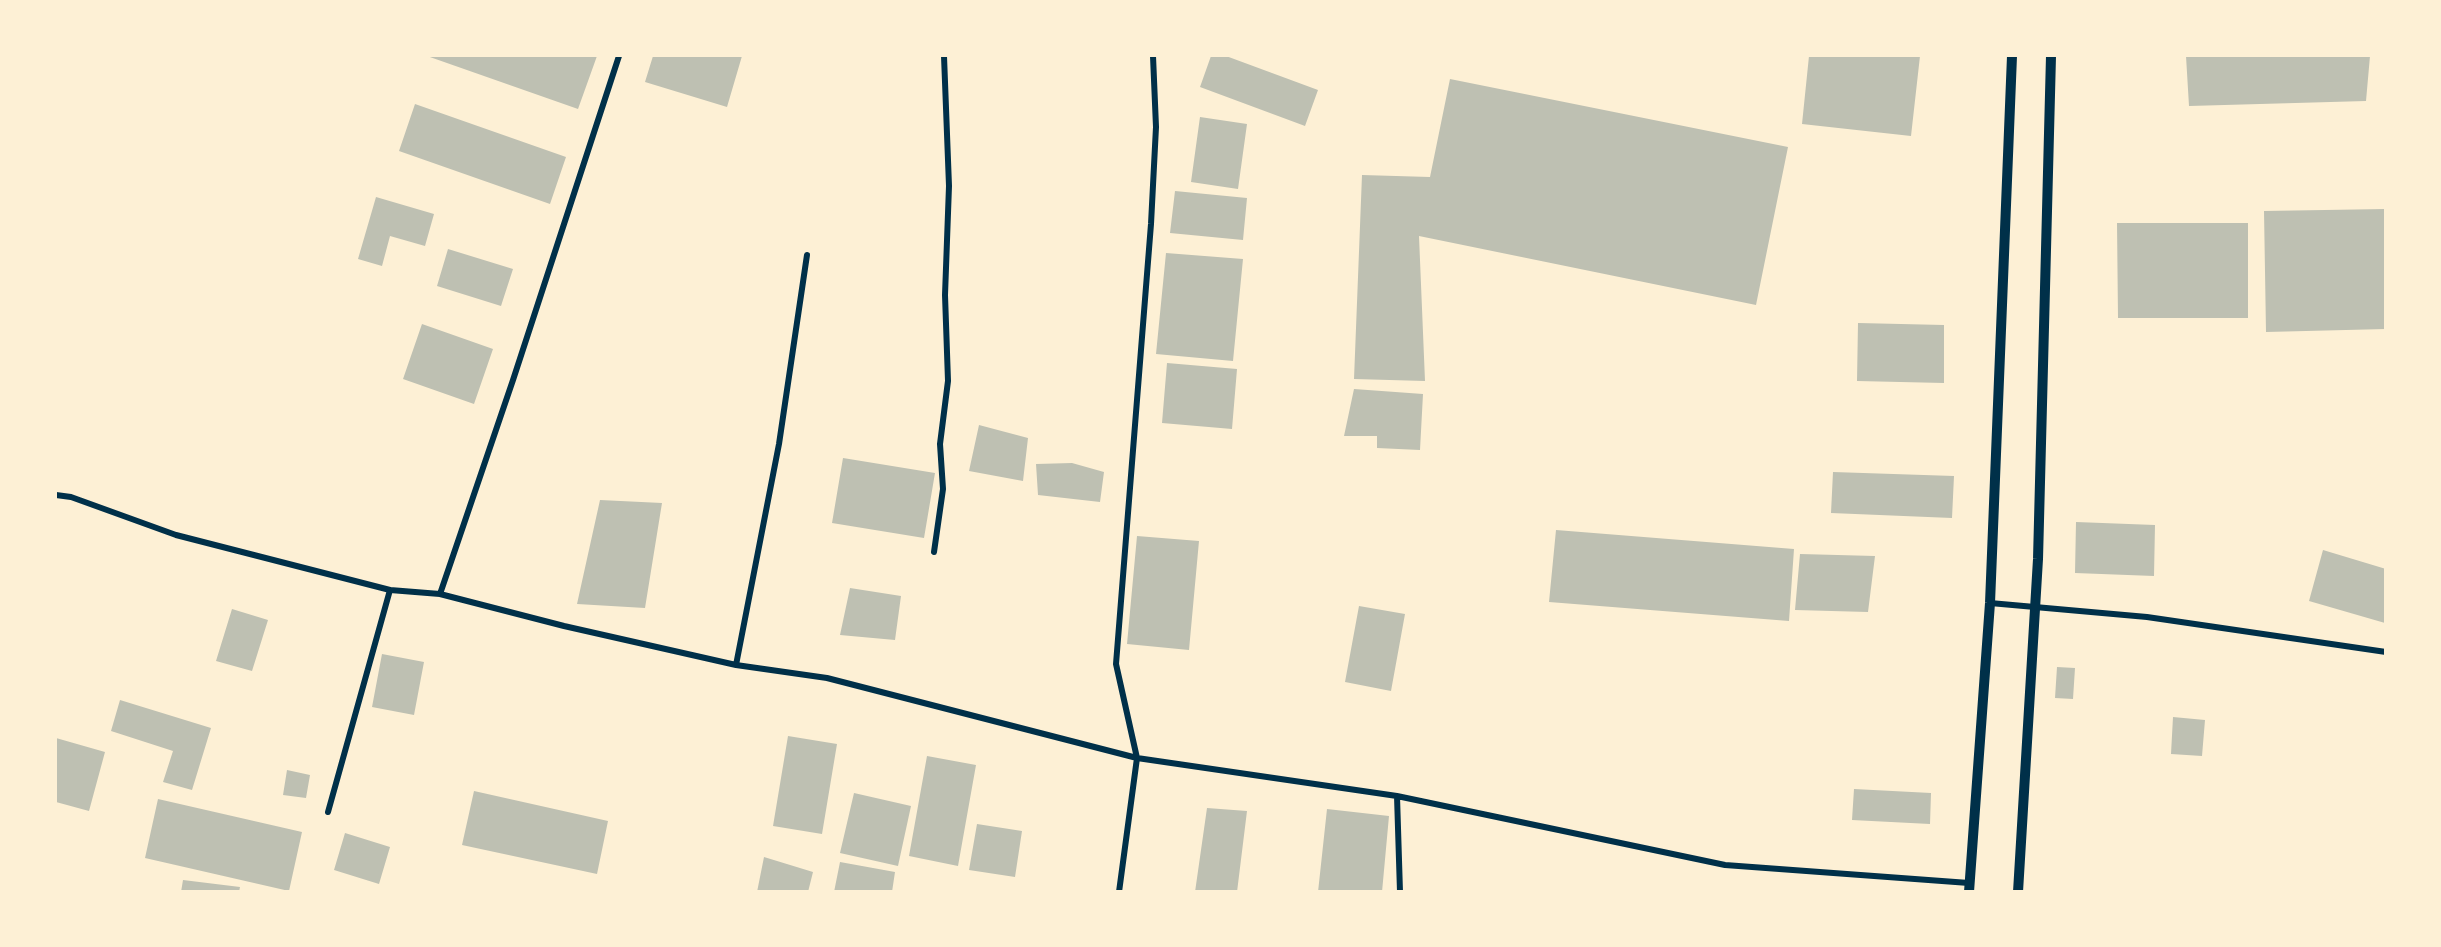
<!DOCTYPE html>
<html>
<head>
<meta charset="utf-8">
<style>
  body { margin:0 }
  #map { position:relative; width:2441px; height:947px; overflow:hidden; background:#fdf0d5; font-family:"Sofia Sans Condensed",sans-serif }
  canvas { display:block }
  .frame { position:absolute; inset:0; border:57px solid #fdf0d5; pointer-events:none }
</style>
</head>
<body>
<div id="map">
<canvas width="2441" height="947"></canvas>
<div class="frame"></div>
</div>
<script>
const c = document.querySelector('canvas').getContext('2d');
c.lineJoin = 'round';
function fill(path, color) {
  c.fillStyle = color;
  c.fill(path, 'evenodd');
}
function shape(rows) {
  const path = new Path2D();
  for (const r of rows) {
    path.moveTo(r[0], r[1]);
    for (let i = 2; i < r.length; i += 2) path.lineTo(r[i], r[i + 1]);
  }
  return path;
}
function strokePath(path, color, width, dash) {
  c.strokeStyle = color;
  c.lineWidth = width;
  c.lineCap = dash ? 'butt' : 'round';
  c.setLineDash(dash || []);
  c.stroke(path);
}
fill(shape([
  [427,56,597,56,578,109],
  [653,56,742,56,727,107,645,82],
  [1211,56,1226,56,1318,90,1305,126,1200,87],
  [1809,56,1920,56,1911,136,1802,124],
  [2186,56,2370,56,2366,101,2189,106],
  [1450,79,1788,147,1756,305,1419,236,1425,381,1354,379,1362,175,1430,177],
  [415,104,566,157,550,204,399,151],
  [1200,117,1247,124,1238,189,1191,182],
  [1175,191,1247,198,1243,240,1170,233],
  [376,197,434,214,425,246,390,236,382,266,358,259],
  [2385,209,2386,329,2266,332,2264,211],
  [2117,223,2248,223,2248,318,2118,318],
  [448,249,513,269,501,306,437,286],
  [1166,253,1243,259,1233,361,1156,354],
  [1858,323,1944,325,1944,383,1857,381],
  [422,324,493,349,474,404,403,379],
  [1167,363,1237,369,1232,429,1162,423],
  [1354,389,1423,394,1420,450,1377,448,1377,436,1344,436],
  [979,425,1028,438,1023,481,969,471],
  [843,458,935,473,924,538,832,523],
  [1072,463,1104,472,1100,502,1038,495,1036,464],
  [1833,472,1954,476,1952,518,1831,513],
  [600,500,662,503,645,608,577,604],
  [2076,522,2155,525,2154,576,2075,573],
  [1556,530,1794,549,1789,621,1549,602],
  [1137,536,1199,541,1189,650,1127,644],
  [2323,550,2386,569,2385,623,2309,601],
  [1800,554,1875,556,1868,612,1795,610],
  [850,588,901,596,895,640,840,635],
  [1359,606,1405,614,1391,691,1345,682],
  [232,609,268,620,252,671,216,661],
  [382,654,424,662,414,715,372,707],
  [2057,667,2075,668,2073,699,2055,698],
  [120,700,211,728,192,790,163,782,173,751,111,731],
  [2173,717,2205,720,2202,756,2171,754],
  [788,736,837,744,822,834,773,826],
  [56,738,105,752,89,811,56,802],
  [927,756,976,765,958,866,909,856],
  [287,770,310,775,306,798,283,795],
  [1854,789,1931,793,1930,824,1852,820],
  [474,791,608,821,597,874,462,845],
  [854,793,911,806,898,866,840,853],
  [158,799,302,832,289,891,145,858],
  [1207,808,1247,811,1237,892,1195,892],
  [1327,809,1389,816,1382,892,1318,892],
  [977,824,1022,831,1015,877,969,870],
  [345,833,390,847,379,884,334,870],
  [764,857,813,872,808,892,757,892],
  [840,862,895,872,892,892,834,892],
  [183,880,240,887,239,892,181,892]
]), '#bec0b2');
strokePath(shape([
  [56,495,71,497,176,535,390,590,440,594,564,626,736,665,827,678,1137,758,1397,796,1725,865,1969,883],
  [934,552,943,489,940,444,948,381,945,295,949,186,944,56],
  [440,594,513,380,619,56],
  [1990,603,2147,617,2386,652],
  [736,665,779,444,807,255],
  [1397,796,1400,892],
  [328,812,390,590],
  [1119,892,1137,758,1116,664,1151,224,1156,127,1153,56]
]), '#003049', 6);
strokePath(shape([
  [1969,892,1990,603,2012,56],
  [2018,892,2038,559,2051,56]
]), '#003049', 10);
</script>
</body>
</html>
